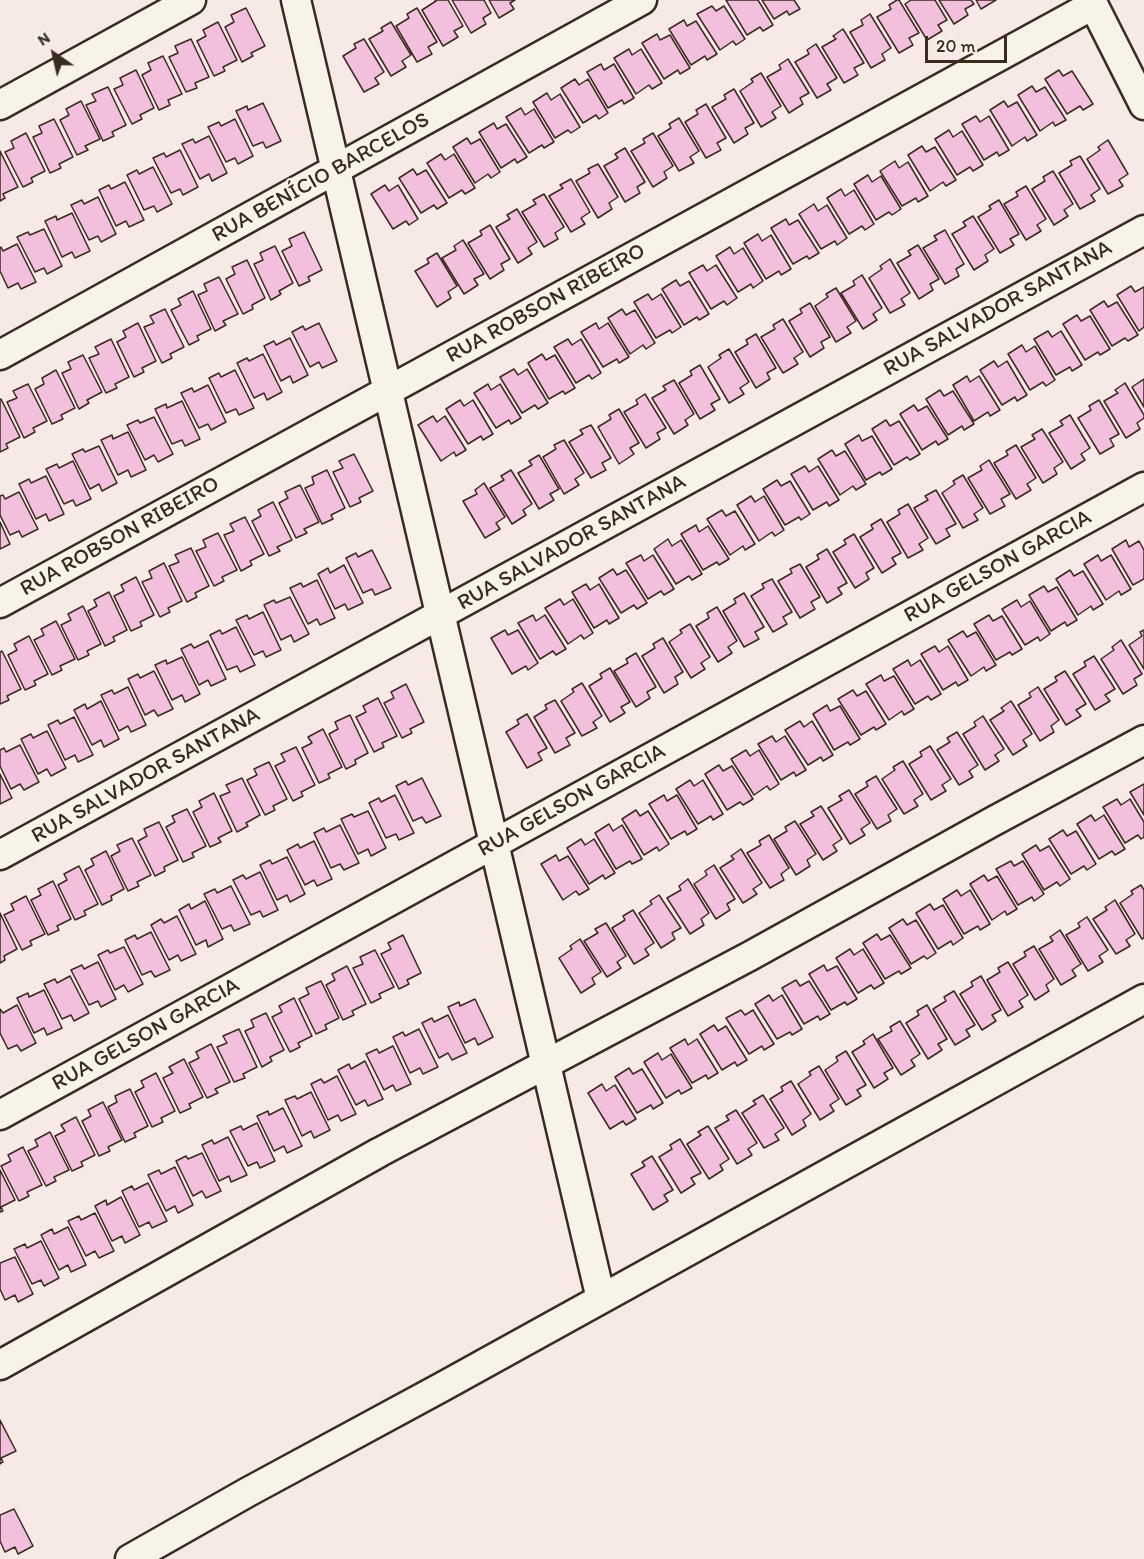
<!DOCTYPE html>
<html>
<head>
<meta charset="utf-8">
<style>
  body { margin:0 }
  #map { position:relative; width:1144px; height:1559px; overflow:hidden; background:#f6e9e6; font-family:Itim,sans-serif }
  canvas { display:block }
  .north { position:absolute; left:24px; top:24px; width:60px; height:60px; -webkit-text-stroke:4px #f7f3e8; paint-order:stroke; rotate:326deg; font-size:16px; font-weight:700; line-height:24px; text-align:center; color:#3b2a1e }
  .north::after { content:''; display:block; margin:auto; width:21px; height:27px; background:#3b2a1e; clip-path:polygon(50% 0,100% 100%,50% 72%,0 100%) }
  .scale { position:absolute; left:925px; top:36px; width:82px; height:27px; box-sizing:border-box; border:3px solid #3b2a1e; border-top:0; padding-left:8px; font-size:18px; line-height:21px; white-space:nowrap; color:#3b2a1e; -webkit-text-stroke:4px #f7f3e8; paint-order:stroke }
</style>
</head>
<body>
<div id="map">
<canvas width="1144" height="1559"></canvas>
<div class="north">N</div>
<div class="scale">20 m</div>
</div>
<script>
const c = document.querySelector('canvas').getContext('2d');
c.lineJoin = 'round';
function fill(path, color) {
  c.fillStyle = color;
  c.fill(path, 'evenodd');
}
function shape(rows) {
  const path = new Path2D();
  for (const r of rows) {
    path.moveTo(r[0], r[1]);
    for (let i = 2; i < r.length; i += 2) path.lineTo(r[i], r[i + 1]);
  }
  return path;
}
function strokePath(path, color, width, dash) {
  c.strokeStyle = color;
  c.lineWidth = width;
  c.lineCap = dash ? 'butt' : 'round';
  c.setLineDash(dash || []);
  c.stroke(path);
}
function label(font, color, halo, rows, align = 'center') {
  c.font = font + ' Itim,sans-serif';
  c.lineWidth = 4.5;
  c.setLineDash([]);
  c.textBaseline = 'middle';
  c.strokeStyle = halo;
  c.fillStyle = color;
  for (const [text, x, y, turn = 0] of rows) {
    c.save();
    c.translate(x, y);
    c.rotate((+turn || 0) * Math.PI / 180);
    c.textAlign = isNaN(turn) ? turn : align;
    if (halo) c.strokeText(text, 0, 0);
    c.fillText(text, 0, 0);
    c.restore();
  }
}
const building = shape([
  [435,0,448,0,463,26,454,31,458,37,443,46,422,10,436,1,435,0],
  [452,0,484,0,491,13,483,18,486,24,471,33,452,0],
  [489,0,515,0,510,3,514,9,499,18,489,0],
  [726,0,758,0,773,25,763,31,760,27,747,35,726,0],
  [762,0,794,0,800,9,789,15,787,11,774,19,762,0],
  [897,0,899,0,919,33,909,38,913,45,899,53,877,17,891,9,889,5,897,0],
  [911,0,935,0,947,20,938,25,942,31,927,40,905,4,911,0],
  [939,0,971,0,974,4,965,9,968,15,954,24,939,0],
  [976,0,996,0,981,9,976,0],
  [712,6,716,11,724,6,745,39,736,45,733,41,720,50,697,14,712,6],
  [246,8,265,46,251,53,253,56,242,62,225,27,234,22,231,15,246,8],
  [417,8,437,42,428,47,432,54,417,62,396,26,409,18,407,14,417,8],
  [870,14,891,48,882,54,885,60,871,68,850,32,863,25,861,20,870,14],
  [684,20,687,26,696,21,717,54,707,60,705,56,691,65,669,29,684,20],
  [218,22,237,60,223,67,225,71,214,76,197,41,206,36,203,30,218,22],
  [391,22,411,55,402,61,406,67,391,76,369,39,383,31,381,28,391,22],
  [843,29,864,63,854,68,858,75,844,83,822,47,836,39,833,36,843,29],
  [657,34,660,40,670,35,690,68,680,74,678,70,664,79,642,43,657,34],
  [191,39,209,77,195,83,197,88,186,92,169,57,178,53,175,46,191,39],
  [364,39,384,72,375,78,379,84,364,92,343,56,356,48,354,44,364,39],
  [816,44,837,78,827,84,831,90,817,98,795,62,809,54,807,50,816,44],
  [629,49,632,55,641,49,662,83,652,89,649,85,636,94,614,58,629,49],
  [163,56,182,94,168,100,170,105,159,110,142,75,151,70,148,63,163,56],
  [788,59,809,93,800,98,803,104,789,113,767,77,781,69,779,65,788,59],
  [601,64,604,70,614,64,634,98,624,104,622,100,608,108,587,72,601,64],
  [136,70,154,108,140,115,142,119,132,124,114,89,123,85,120,78,136,70],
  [1059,70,1063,76,1072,71,1093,104,1083,110,1080,106,1067,114,1045,79,1059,70],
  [761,73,781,106,772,112,776,118,761,127,740,91,753,82,751,79,761,73],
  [575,79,579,85,588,79,608,113,599,119,596,115,583,123,561,88,575,79],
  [1032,86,1036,92,1045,87,1066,120,1055,126,1053,122,1040,131,1018,95,1032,86],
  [108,87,126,125,112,132,114,136,103,141,86,105,96,101,92,94,108,87],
  [734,89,754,123,745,128,748,134,734,143,712,107,726,99,724,95,734,89],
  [547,93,551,100,560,94,580,127,571,133,568,130,555,138,533,102,547,93],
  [81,101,100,139,85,146,88,150,77,155,60,120,69,115,66,109,81,101],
  [1004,101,1008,107,1017,102,1037,135,1027,141,1025,137,1012,146,990,110,1004,101],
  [263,103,281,141,266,148,263,142,253,146,236,111,247,106,248,110,263,103],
  [706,104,726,138,717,143,721,150,706,158,685,122,698,114,696,110,706,104],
  [521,108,525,115,534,109,554,142,544,148,542,145,529,153,506,117,521,108],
  [976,116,980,122,989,116,1009,150,999,156,997,152,984,160,962,124,976,116],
  [679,118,699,151,690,157,694,163,679,171,658,136,671,128,669,124,679,118],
  [54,119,73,157,59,164,61,168,50,173,33,137,42,133,39,126,54,119],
  [235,119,253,156,238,164,235,158,226,162,208,127,219,122,221,126,235,119],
  [494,123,497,129,506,124,527,157,517,163,515,159,501,168,479,132,494,123],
  [949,130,953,137,962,131,983,165,973,171,970,167,957,175,935,139,949,130],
  [26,133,45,171,31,178,33,182,23,187,5,152,14,148,11,141,26,133],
  [653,133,673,166,664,172,667,178,653,187,631,151,645,143,643,139,653,133],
  [209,136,227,173,212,181,209,174,200,179,182,144,193,139,195,143,209,136],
  [467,138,471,144,480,139,500,172,491,178,488,174,475,183,453,147,467,138],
  [1108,140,1128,174,1119,180,1123,186,1108,194,1087,159,1100,150,1098,147,1108,140],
  [922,146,926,152,935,147,956,180,946,186,943,182,930,191,908,155,922,146],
  [625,148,645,182,637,187,640,193,625,202,604,166,618,158,615,154,625,148],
  [180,150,198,187,183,195,180,189,171,193,153,158,164,153,166,157,180,150],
  [0,151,18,187,3,194,5,198,0,201,0,151],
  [441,154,445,160,454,154,475,188,465,194,462,190,449,198,427,163,441,154],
  [1080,156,1100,189,1091,195,1095,201,1080,209,1059,173,1072,165,1070,161,1080,156],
  [895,161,899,168,908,162,928,196,918,202,916,198,902,206,880,171,895,161],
  [598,164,618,197,609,203,612,209,598,218,576,181,590,173,588,169,598,164],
  [153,167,172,204,157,212,154,206,144,210,127,175,137,170,139,174,153,167],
  [413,169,417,175,426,170,447,203,437,209,434,205,421,213,399,178,413,169],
  [1053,171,1073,204,1064,210,1068,216,1054,225,1032,189,1045,181,1043,177,1053,171],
  [868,175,872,182,881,176,901,209,892,215,889,212,876,220,854,184,868,175],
  [571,179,590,212,581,218,585,224,571,232,549,196,563,188,560,185,571,179],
  [125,182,144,220,129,227,126,221,116,226,99,190,109,185,111,189,125,182],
  [385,185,389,191,398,185,418,219,409,225,406,221,393,229,371,194,385,185],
  [1026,186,1046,219,1037,225,1041,231,1026,240,1004,204,1018,196,1016,192,1026,186],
  [841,189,845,196,854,190,874,224,865,230,862,226,849,234,827,198,841,189],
  [544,194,564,227,555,233,558,239,544,247,522,212,536,204,533,200,544,194],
  [98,197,116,234,101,242,98,236,89,240,71,205,82,200,84,204,98,197],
  [999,200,1019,234,1010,239,1014,245,1000,253,978,217,991,209,989,206,999,200],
  [814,204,818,211,827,205,847,238,837,245,835,241,821,249,799,214,814,204],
  [517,209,537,242,528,248,532,254,518,263,496,227,510,219,507,215,517,209],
  [72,213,90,251,75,258,72,252,62,257,45,221,56,216,57,220,72,213],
  [973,216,994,249,985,255,988,261,974,270,952,234,966,226,963,222,973,216],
  [786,219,789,225,798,220,819,253,809,259,807,256,793,264,771,228,786,219],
  [490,225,510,259,501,264,504,270,490,279,468,243,482,235,480,231,490,225],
  [44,229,62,266,47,274,44,268,35,272,17,237,28,232,30,235,44,229],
  [945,230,964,264,956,269,959,276,945,284,923,248,937,240,934,236,945,230],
  [304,232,322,270,308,277,310,281,299,286,282,251,292,246,289,239,304,232],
  [758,234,762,241,771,235,791,269,781,275,779,271,766,279,744,243,758,234],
  [463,240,484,274,474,279,478,285,464,294,442,258,456,250,454,246,463,240],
  [17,244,36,282,21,289,18,283,8,288,0,271,0,248,1,247,3,251,17,244],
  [918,245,939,279,930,284,933,290,919,299,897,263,911,255,908,251,918,245],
  [275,246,293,283,279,291,281,294,271,300,254,264,263,260,260,253,275,246],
  [730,247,734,254,743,248,763,281,753,288,751,284,738,292,716,256,730,247],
  [437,253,457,286,448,292,451,298,437,307,415,271,429,263,427,259,437,253],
  [890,259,910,293,901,299,905,305,890,313,869,278,882,269,880,266,890,259],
  [247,260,265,298,252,305,253,309,243,314,226,279,235,274,232,267,247,260],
  [703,265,707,271,716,265,737,298,727,305,724,301,711,309,689,273,703,265],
  [862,275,882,308,873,314,877,320,863,329,841,293,855,285,853,281,862,275],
  [219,277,238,314,223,321,226,325,215,331,198,295,207,291,204,284,219,277],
  [676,280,680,286,689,281,709,314,699,320,697,317,684,325,662,289,676,280],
  [1131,286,1135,292,1144,287,1144,327,1139,331,1117,295,1131,286],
  [836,288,856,321,847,327,851,333,836,342,815,306,828,297,826,294,836,288],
  [193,291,211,329,197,336,199,340,189,345,171,310,181,305,178,299,193,291],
  [648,294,652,300,661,294,681,327,672,333,670,330,656,338,634,302,648,294],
  [1104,301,1108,307,1117,302,1138,335,1128,341,1125,338,1112,346,1090,310,1104,301],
  [810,303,830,337,821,342,824,348,810,357,789,321,802,313,800,309,810,303],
  [165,309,184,347,170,354,172,358,162,363,144,327,154,323,150,316,165,309],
  [622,309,626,315,635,310,655,343,646,349,643,345,630,354,608,318,622,309],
  [1077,315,1081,321,1090,316,1110,349,1100,355,1098,352,1085,360,1063,324,1077,315],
  [783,319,803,352,794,358,798,364,783,373,761,337,775,329,773,325,783,319],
  [138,323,156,361,142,368,144,372,134,377,117,342,126,337,123,331,138,323],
  [319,323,337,361,322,368,319,362,310,367,292,332,303,326,305,330,319,323],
  [596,323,599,329,608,323,629,357,619,363,617,359,603,367,581,332,596,323],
  [1048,331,1052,337,1061,331,1082,365,1072,371,1070,367,1056,375,1034,339,1048,331],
  [756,334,776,368,767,373,770,379,756,388,735,352,748,344,746,340,756,334],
  [290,338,308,375,293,383,290,376,281,381,264,346,274,341,276,345,290,338],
  [111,339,129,377,115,384,117,388,106,393,89,358,99,354,95,347,111,339],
  [568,339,572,345,581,339,601,373,592,379,589,375,576,383,554,347,568,339],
  [1022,345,1026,352,1035,346,1055,380,1046,386,1043,382,1030,390,1008,354,1022,345],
  [729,349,749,382,740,388,744,394,729,403,708,367,721,358,719,355,729,349],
  [263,354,282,392,267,400,264,393,254,398,237,363,247,358,249,361,263,354],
  [542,354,546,360,555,355,575,388,565,394,563,391,549,399,528,363,542,354],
  [83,355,102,392,87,400,89,403,79,409,62,373,71,369,68,362,83,355],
  [994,361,998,367,1007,361,1027,395,1017,401,1015,397,1002,405,980,370,994,361],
  [700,365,720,399,711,404,715,410,700,419,679,383,692,375,690,371,700,365],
  [514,369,518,375,527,369,548,403,538,409,535,405,522,413,500,377,514,369],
  [56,370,75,408,61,415,63,419,52,424,35,389,44,384,42,378,56,370],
  [235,370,254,408,239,415,236,409,226,413,209,378,219,373,221,377,235,370],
  [967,376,970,382,979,376,1000,410,990,416,988,412,974,421,953,385,967,376],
  [1144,379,1144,407,1132,387,1144,379],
  [674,380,694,414,685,420,688,425,674,434,652,398,666,390,663,386,674,380],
  [1125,383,1144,415,1144,418,1137,423,1140,429,1126,438,1104,401,1118,393,1115,390,1125,383],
  [28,384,47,421,33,428,35,432,24,438,7,402,17,398,13,391,28,384],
  [488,384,491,390,500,384,521,418,511,424,509,420,496,428,474,393,488,384],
  [208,385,226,422,211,430,208,424,199,428,181,393,192,388,194,392,208,385],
  [940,390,944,396,953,391,974,424,964,430,962,426,948,435,926,399,940,390],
  [645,394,666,428,657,433,660,439,646,448,624,412,638,404,636,400,645,394],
  [1,399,20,437,6,444,8,448,0,452,0,400,1,399],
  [460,400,464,406,473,400,493,434,483,440,481,436,468,444,446,409,460,400],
  [1099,400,1119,434,1110,439,1114,446,1100,454,1078,418,1091,410,1089,406,1099,400],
  [182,401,200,439,185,446,182,440,172,444,155,409,166,404,167,408,182,401],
  [914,405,918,411,927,406,948,439,938,445,936,441,922,450,900,414,914,405],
  [619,409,639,443,630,448,634,454,619,464,598,427,611,419,609,415,619,409],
  [1070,415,1090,448,1081,454,1085,460,1071,469,1049,433,1063,425,1060,421,1070,415],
  [433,416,437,422,445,416,466,450,456,456,454,452,441,461,418,425,433,416],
  [154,417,173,454,158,462,154,455,145,460,127,425,138,420,140,423,154,417],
  [886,420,890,426,899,421,920,454,910,460,907,457,894,465,872,429,886,420],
  [591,425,611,458,602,463,606,470,591,478,569,442,583,434,580,430,591,425],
  [1042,429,1063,462,1054,468,1057,474,1043,483,1021,447,1035,439,1032,435,1042,429],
  [128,432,146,470,131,477,128,470,118,475,101,440,112,435,113,439,128,432],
  [859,435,862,441,872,436,892,469,882,475,880,472,866,480,845,444,859,435],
  [564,440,584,473,575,479,579,485,564,494,543,457,556,449,554,445,564,440],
  [1016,445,1036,478,1027,484,1031,490,1016,499,994,463,1008,455,1006,451,1016,445],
  [99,446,117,483,102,491,99,484,90,489,72,454,83,449,85,452,99,446],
  [832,450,836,456,845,451,866,484,856,490,853,486,840,495,818,459,832,450],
  [354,454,373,491,359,498,361,502,350,507,333,472,343,468,339,461,354,454],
  [539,455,559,489,550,494,554,500,539,509,518,473,532,465,529,461,539,455],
  [989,460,1010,494,1001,499,1005,506,990,514,968,478,982,470,980,466,989,460],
  [73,461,91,499,76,506,73,500,64,504,46,469,57,464,59,468,73,461],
  [805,466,809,472,818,466,839,500,829,506,827,502,813,510,791,474,805,466],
  [327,470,345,508,331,515,333,519,322,524,305,488,314,484,312,477,327,470],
  [511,470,532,504,523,510,526,515,512,524,490,488,504,480,501,476,511,470],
  [963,475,983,508,974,514,978,520,963,528,942,493,955,484,953,481,963,475],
  [46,476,64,514,49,521,46,514,36,519,19,484,29,479,31,483,46,476],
  [777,480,781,486,790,481,810,514,801,520,799,517,785,525,763,489,777,480],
  [484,483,505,517,496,523,500,529,485,538,463,501,477,494,475,490,484,483],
  [300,485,319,522,304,529,307,533,296,538,279,503,288,498,285,492,300,485],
  [936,490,956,524,946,529,950,536,936,544,914,508,928,500,925,496,936,490],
  [19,492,38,529,22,537,19,531,10,535,0,515,0,496,3,495,5,499,19,492],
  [751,496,755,502,764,496,784,530,775,536,772,532,759,541,737,505,751,496],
  [273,502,292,540,277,547,280,551,269,556,252,521,261,516,258,510,273,502],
  [908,504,928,538,919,544,923,550,908,558,887,522,900,514,898,510,908,504],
  [722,510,726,516,735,511,755,544,745,550,743,546,730,555,707,519,722,510],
  [245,517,264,554,250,561,252,565,241,571,224,535,234,531,230,524,245,517],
  [881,519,901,553,892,558,896,564,882,573,860,537,873,529,871,525,881,519],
  [0,522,10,544,0,549,0,522],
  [696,525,699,532,708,526,729,559,719,565,717,562,703,570,681,534,696,525],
  [218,533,237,570,222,577,224,581,214,586,196,551,206,547,203,540,218,533],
  [854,534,874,568,866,573,869,579,855,588,833,552,846,544,844,540,854,534],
  [668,539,672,546,681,540,702,574,692,580,689,576,676,584,654,549,668,539],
  [1126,540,1129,547,1139,541,1144,550,1144,579,1133,585,1112,549,1126,540],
  [191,548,209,586,195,593,197,597,187,602,169,566,179,562,175,555,191,548],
  [827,549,847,583,838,588,842,594,827,603,806,567,819,559,817,555,827,549],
  [372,550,391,588,375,595,372,589,363,593,346,558,356,553,358,557,372,550],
  [641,555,644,561,653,555,674,589,664,595,661,591,648,599,626,563,641,555],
  [1098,555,1101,561,1111,555,1131,589,1121,595,1119,591,1106,600,1084,564,1098,555],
  [164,563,182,601,168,608,170,612,160,617,142,582,152,578,149,571,164,563],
  [800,564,820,597,811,602,815,609,800,618,778,581,792,573,790,569,800,564],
  [344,565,363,603,348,610,345,604,335,609,318,574,328,568,330,573,344,565],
  [613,569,617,575,626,570,647,603,637,609,634,605,621,613,599,578,613,569],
  [1070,570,1074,576,1083,571,1103,604,1093,610,1091,606,1078,615,1056,579,1070,570],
  [136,577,154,615,140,622,142,626,131,631,114,596,124,591,121,585,136,577],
  [772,579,792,612,783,617,787,624,773,632,751,596,764,588,762,584,772,579],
  [317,580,335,618,320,625,317,619,308,624,290,588,301,583,303,587,317,580],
  [586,584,590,590,599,584,619,618,609,624,607,620,594,628,572,592,586,584],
  [1044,586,1048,592,1057,587,1077,620,1067,626,1065,622,1051,631,1029,595,1044,586],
  [109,592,127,630,113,637,115,641,105,646,88,611,97,606,94,600,109,592],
  [744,593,764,627,755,632,759,639,744,647,723,611,736,603,734,599,744,593],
  [290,597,309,634,294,642,291,635,281,640,264,605,274,600,276,603,290,597],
  [560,599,564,605,573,599,593,633,584,639,581,635,568,644,545,608,560,599],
  [1017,600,1021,607,1030,601,1050,634,1040,641,1038,637,1025,645,1002,609,1017,600],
  [83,606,101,644,87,651,89,655,78,660,61,625,71,620,68,614,83,606],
  [717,607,737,641,728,647,732,653,718,662,696,626,709,618,707,613,717,607],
  [263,612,281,650,266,657,263,651,254,655,236,620,247,615,249,619,263,612],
  [533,615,536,621,545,615,566,649,556,655,553,651,540,659,518,623,533,615],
  [989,615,993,621,1002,616,1022,649,1012,655,1010,652,996,660,974,624,989,615],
  [56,621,75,659,60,666,62,670,52,675,34,640,44,635,41,629,56,621],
  [690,624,710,657,701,663,705,669,691,678,669,642,682,633,680,630,690,624],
  [236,627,255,665,240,672,237,666,227,670,210,635,220,630,222,634,236,627],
  [505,630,508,635,518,630,538,663,528,670,526,666,512,674,491,638,505,630],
  [1144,630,1144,669,1129,645,1142,636,1140,632,1144,630],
  [963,631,967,637,976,632,996,665,986,671,984,667,971,676,948,640,963,631],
  [29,636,48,674,34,681,36,685,25,690,8,655,17,650,14,644,29,636],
  [663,638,683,672,675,677,678,684,664,693,642,656,655,648,653,644,663,638],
  [1121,640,1142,674,1134,679,1137,685,1123,694,1101,659,1114,650,1112,647,1121,640],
  [208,641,226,679,211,686,208,680,199,685,181,649,191,644,194,648,208,641],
  [935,646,939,652,948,646,968,680,958,686,956,682,943,690,921,654,935,646],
  [2,651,21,689,7,696,9,700,0,704,0,652,2,651],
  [636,653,656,687,647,692,650,698,636,707,614,671,628,663,626,659,636,653],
  [1094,656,1115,689,1105,695,1110,701,1095,710,1073,674,1086,666,1084,662,1094,656],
  [182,657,200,694,185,702,182,695,172,700,155,665,166,660,167,664,182,657],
  [908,660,911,666,920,660,941,694,931,700,928,696,915,704,893,669,908,660],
  [610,668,630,702,621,707,625,713,610,722,589,686,602,678,600,674,610,668],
  [154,671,173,709,158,716,154,710,145,715,128,679,138,674,140,678,154,671],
  [1065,671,1086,704,1076,710,1081,716,1066,725,1044,689,1057,681,1055,677,1065,671],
  [881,675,884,681,894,676,914,709,904,715,902,711,889,720,866,684,881,675],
  [582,683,602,716,593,722,597,728,582,736,561,701,574,692,572,689,582,683],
  [406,684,424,722,410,729,412,733,402,738,384,703,394,698,391,692,406,684],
  [128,687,146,725,131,732,128,726,119,731,101,695,112,690,114,694,128,687],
  [1038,687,1059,720,1051,726,1054,732,1040,741,1018,705,1031,697,1029,693,1038,687],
  [853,690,857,696,866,691,886,724,876,730,874,727,861,735,838,699,853,690],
  [378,698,397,736,382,743,384,747,374,752,356,717,366,712,363,706,378,698],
  [555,700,575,733,566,738,570,745,555,753,534,717,547,709,545,705,555,700],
  [101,701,119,739,104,747,101,740,92,745,74,710,85,704,87,709,101,701],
  [1011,701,1032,734,1023,740,1027,746,1013,755,990,720,1004,711,1001,708,1011,701],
  [827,705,830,711,840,706,860,739,850,745,848,742,834,750,813,714,827,705],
  [527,714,547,748,538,753,542,760,527,768,506,732,519,724,517,720,527,714],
  [350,715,368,753,355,760,356,764,346,769,329,734,338,729,335,722,350,715],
  [983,716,1004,749,995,755,999,761,985,770,963,734,976,726,974,722,983,716],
  [74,717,93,755,78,762,75,755,65,760,48,725,58,720,60,724,74,717],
  [800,721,804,727,812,721,833,755,823,761,821,757,808,765,785,730,800,721],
  [323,729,342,767,328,774,330,778,319,783,302,748,312,743,308,737,323,729],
  [47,731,66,768,51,776,47,769,38,774,21,739,31,734,33,738,47,731],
  [957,732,978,765,969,771,973,777,959,785,937,750,950,742,947,738,957,732],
  [772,736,776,742,785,736,806,770,796,776,794,772,781,780,758,744,772,736],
  [20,745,39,782,24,790,20,784,11,789,0,766,0,750,4,748,6,752,20,745],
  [930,746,951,779,942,785,946,791,931,800,909,764,922,756,920,752,930,746],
  [296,747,315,785,301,792,303,796,293,801,275,766,285,761,281,754,296,747],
  [746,750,750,756,759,750,779,784,770,790,767,786,754,795,731,759,746,750],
  [903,761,923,794,914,800,918,806,904,814,882,779,895,770,893,767,903,761],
  [269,762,287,799,273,806,275,810,265,815,247,780,257,775,254,769,269,762],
  [719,765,723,771,732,766,753,799,743,805,740,802,727,810,705,774,719,765],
  [0,774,12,798,0,804,0,774],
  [876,776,897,809,888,815,891,821,877,829,855,794,868,786,866,782,876,776],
  [242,778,260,815,246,823,248,826,237,832,220,796,230,792,226,785,242,778],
  [422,778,441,816,426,823,422,817,413,821,396,786,406,781,408,785,422,778],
  [690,780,694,786,703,780,723,814,713,820,711,816,698,824,676,789,690,780],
  [1144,784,1144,815,1130,792,1144,784],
  [849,790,870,823,861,829,865,835,850,844,828,808,842,800,839,796,849,790],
  [214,793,232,831,218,838,221,842,210,847,193,812,202,807,199,801,214,793],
  [395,795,414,833,399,840,396,834,386,838,369,803,379,798,381,802,395,795],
  [664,795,667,801,677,795,697,829,687,835,685,831,671,839,649,804,664,795],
  [1117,799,1121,805,1130,799,1144,822,1144,837,1141,839,1138,835,1125,843,1103,807,1117,799],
  [821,806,842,839,833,845,837,851,823,860,800,824,814,816,811,812,821,806],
  [187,809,206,846,192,853,194,857,183,862,166,827,175,822,172,816,187,809],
  [636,810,640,816,648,811,669,844,659,851,657,847,644,855,622,819,636,810],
  [368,811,386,848,371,856,368,849,358,854,341,819,352,814,354,817,368,811],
  [1091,815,1095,821,1104,815,1125,849,1115,855,1112,851,1099,859,1077,824,1091,815],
  [795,821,816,854,807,860,810,866,796,875,774,839,787,831,785,827,795,821],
  [159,822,178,860,164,867,165,871,155,876,138,841,147,836,144,829,159,822],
  [609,824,613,831,622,825,642,859,632,864,630,861,616,869,595,833,609,824],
  [340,825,359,863,344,870,340,864,331,868,314,833,324,828,326,832,340,825],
  [1063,830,1067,836,1076,831,1096,864,1087,870,1084,866,1071,874,1049,839,1063,830],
  [769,835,789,868,781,874,784,880,770,888,747,853,761,845,759,841,769,835],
  [132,838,151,875,137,882,139,886,128,891,111,856,120,851,117,845,132,838],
  [581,839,585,845,594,839,615,873,605,879,603,875,589,884,567,848,581,839],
  [314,841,332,879,317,886,314,880,305,885,287,850,298,844,300,848,314,841],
  [1036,845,1040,851,1049,846,1070,879,1060,886,1057,882,1044,890,1022,854,1036,845],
  [741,849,762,883,753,889,757,894,743,903,720,868,734,859,731,856,741,849],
  [106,851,124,889,111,896,112,900,102,905,85,870,94,865,91,859,106,851],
  [556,855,559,861,568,856,589,889,579,895,576,891,563,900,541,864,556,855],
  [287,857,305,894,290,902,287,895,277,900,260,865,270,860,272,864,287,857],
  [1011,861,1014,866,1023,861,1044,894,1034,901,1032,897,1018,905,996,869,1011,861],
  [714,865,735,899,727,904,730,910,716,919,694,884,707,875,705,871,714,865],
  [79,866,98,904,84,911,86,915,75,920,58,885,67,880,64,874,79,866],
  [260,872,278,910,263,917,260,911,251,915,233,880,243,875,246,879,260,872],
  [984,875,988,881,997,876,1017,909,1007,915,1005,911,992,920,970,884,984,875],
  [688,879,709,913,701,919,704,925,690,934,667,898,681,890,679,886,688,879],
  [53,881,71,919,57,926,59,930,48,935,31,900,41,895,38,889,53,881],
  [1141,885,1144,890,1144,938,1142,939,1120,903,1133,894,1131,891,1141,885],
  [231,886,250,924,234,931,231,925,222,929,204,894,215,889,217,893,231,886],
  [957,890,961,896,970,890,990,924,980,930,978,926,964,934,943,899,957,890],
  [659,895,681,928,672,933,675,939,661,948,639,913,652,904,650,901,659,895],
  [26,896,45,934,30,941,32,945,22,950,4,915,14,910,11,904,26,896],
  [1115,900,1135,934,1126,940,1130,946,1116,954,1093,919,1107,910,1105,907,1115,900],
  [205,901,223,939,208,947,206,940,196,945,179,910,189,904,191,909,205,901],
  [930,904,934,910,943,905,963,938,953,945,951,941,938,949,916,913,930,904],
  [633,910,654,943,645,949,649,955,634,964,612,928,625,920,623,916,633,910],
  [0,913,17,949,4,956,5,960,0,963,0,913],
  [177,916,196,954,181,961,178,955,169,960,151,925,161,919,164,923,177,916],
  [1087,917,1108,950,1099,956,1103,962,1088,971,1066,935,1080,927,1078,923,1087,917],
  [903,919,907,925,916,920,936,953,927,959,924,956,911,964,889,928,903,919],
  [606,923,626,956,617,962,621,968,607,977,584,941,598,933,595,929,606,923],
  [1060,930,1081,964,1072,970,1076,976,1061,985,1039,949,1053,941,1050,937,1060,930],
  [151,932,170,970,155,977,151,971,142,975,125,940,135,935,137,939,151,932],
  [877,934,881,940,890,935,911,968,901,974,899,971,885,979,863,943,877,934],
  [403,935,421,973,407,980,409,984,399,989,381,954,391,949,388,943,403,935],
  [580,939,601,972,592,978,595,984,581,993,559,958,572,949,570,946,580,939],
  [1034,946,1054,979,1046,985,1049,991,1035,1000,1013,964,1026,956,1024,952,1034,946],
  [124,947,143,984,128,992,124,985,115,990,98,955,108,950,110,953,124,947],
  [850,949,854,955,863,949,884,983,874,989,871,985,858,993,836,958,850,949],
  [375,950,394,987,379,994,381,998,371,1003,353,968,363,964,360,957,375,950],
  [98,962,116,999,101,1007,98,1001,89,1005,71,970,82,965,84,969,98,962],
  [1008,962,1028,995,1019,1001,1023,1007,1008,1016,987,980,1000,972,998,968,1008,962],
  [824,965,827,971,837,966,857,999,847,1005,845,1002,831,1010,809,974,824,965],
  [347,966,366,1004,352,1011,354,1015,343,1020,326,985,335,980,332,974,347,966],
  [70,976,89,1013,74,1021,71,1015,62,1019,44,984,55,979,57,983,70,976],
  [981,976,1001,1010,992,1015,996,1021,982,1030,960,994,973,986,971,982,981,976],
  [796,980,800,986,809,981,830,1014,820,1020,818,1016,804,1024,782,988,796,980],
  [321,981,339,1018,325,1025,327,1029,316,1034,299,999,309,994,306,988,321,981],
  [44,990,62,1028,47,1035,44,1028,34,1033,17,998,28,993,29,997,44,990],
  [954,991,975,1025,966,1030,970,1036,955,1045,933,1009,946,1001,944,997,954,991],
  [769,995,773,1001,782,995,802,1029,792,1035,790,1032,777,1039,755,1004,769,995],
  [294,998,312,1036,298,1043,300,1047,290,1052,272,1017,282,1012,279,1006,294,998],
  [475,999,493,1037,478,1045,475,1038,465,1043,448,1007,459,1002,460,1006,475,999],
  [17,1005,36,1043,21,1051,17,1045,8,1049,0,1033,0,1009,3,1013,17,1005],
  [927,1005,947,1039,938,1044,942,1050,928,1059,906,1023,919,1015,917,1011,927,1005],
  [741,1010,745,1015,753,1010,774,1044,764,1050,762,1046,749,1054,726,1018,741,1010],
  [266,1013,284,1050,270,1057,272,1061,262,1067,245,1031,254,1027,251,1020,266,1013],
  [448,1015,467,1053,452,1060,448,1053,439,1058,422,1023,432,1018,434,1022,448,1015],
  [900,1021,920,1054,911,1060,915,1066,901,1075,878,1039,892,1031,890,1027,900,1021],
  [714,1025,718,1031,726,1026,747,1060,737,1066,735,1062,722,1070,700,1034,714,1025],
  [239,1029,257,1067,243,1074,245,1078,234,1082,217,1047,227,1043,223,1036,239,1029],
  [419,1029,438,1067,423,1074,420,1068,410,1073,393,1037,403,1032,405,1036,419,1029],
  [873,1034,893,1068,884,1073,888,1079,874,1088,852,1052,865,1044,863,1041,873,1034],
  [685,1039,688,1045,697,1039,718,1073,708,1079,706,1075,692,1083,670,1048,685,1039],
  [211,1044,230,1082,215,1089,218,1093,207,1098,189,1063,199,1058,196,1052,211,1044],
  [393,1046,411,1084,396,1091,393,1085,384,1090,366,1054,377,1049,379,1053,393,1046],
  [846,1051,866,1085,857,1090,861,1096,846,1105,825,1070,838,1061,836,1057,846,1051],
  [658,1053,662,1060,671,1054,692,1088,681,1094,679,1090,666,1098,644,1062,658,1053],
  [184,1059,203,1097,189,1104,191,1108,180,1113,163,1078,173,1073,169,1067,184,1059],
  [365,1061,383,1099,368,1106,365,1100,356,1105,338,1070,349,1064,351,1069,365,1061],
  [819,1066,839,1099,830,1105,834,1111,820,1120,798,1084,811,1075,809,1072,819,1066],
  [629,1068,633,1074,642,1069,663,1103,653,1109,651,1105,637,1113,615,1077,629,1068],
  [156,1073,175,1111,161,1118,163,1122,152,1127,135,1092,144,1087,141,1081,156,1073],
  [337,1076,356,1114,341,1121,338,1115,328,1120,311,1084,321,1079,324,1083,337,1076],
  [791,1081,811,1114,803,1120,806,1126,792,1135,770,1099,783,1091,781,1087,791,1081],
  [602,1084,606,1091,615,1085,636,1119,626,1125,623,1121,610,1129,588,1093,602,1084],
  [130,1089,148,1126,134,1133,136,1137,125,1142,108,1107,117,1102,115,1096,130,1089],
  [311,1092,330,1130,314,1138,311,1131,302,1136,285,1100,295,1096,297,1099,311,1092],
  [763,1095,784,1128,775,1134,779,1140,764,1148,742,1113,756,1104,753,1101,763,1095],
  [103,1102,122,1140,108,1147,110,1151,99,1156,82,1121,91,1116,88,1110,103,1102],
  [283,1108,302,1146,287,1153,284,1146,274,1151,257,1116,268,1111,269,1115,283,1108],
  [736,1110,757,1143,748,1149,752,1155,737,1164,715,1128,729,1120,726,1116,736,1110],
  [76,1117,95,1155,81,1162,83,1166,72,1171,55,1136,65,1131,61,1125,76,1117],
  [257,1123,275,1161,260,1168,257,1162,248,1166,230,1131,241,1126,243,1130,257,1123],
  [708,1126,729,1159,720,1165,723,1170,709,1179,687,1144,701,1135,698,1132,708,1126],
  [50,1132,69,1170,54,1177,56,1181,46,1186,28,1151,38,1146,35,1140,50,1132],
  [228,1137,247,1175,231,1182,229,1176,219,1181,202,1145,212,1140,214,1144,228,1137],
  [680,1139,701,1173,691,1178,695,1184,681,1193,659,1157,672,1149,670,1145,680,1139],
  [23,1147,42,1185,27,1192,29,1196,19,1201,1,1166,11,1161,8,1155,23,1147],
  [202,1153,221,1191,206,1198,202,1191,193,1196,176,1161,186,1156,188,1159,202,1153],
  [652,1156,673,1190,664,1195,668,1201,653,1210,631,1174,645,1166,642,1162,652,1156],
  [175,1167,193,1205,178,1213,175,1206,166,1211,148,1175,159,1170,161,1174,175,1167],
  [0,1170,15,1200,1,1207,3,1211,0,1212,0,1170],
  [148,1183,167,1221,152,1228,149,1222,139,1227,122,1191,132,1186,134,1190,148,1183],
  [121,1197,140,1235,125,1243,122,1236,112,1241,95,1206,106,1200,107,1205,121,1197],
  [95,1213,114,1251,99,1258,95,1251,86,1256,68,1221,79,1216,81,1220,95,1213],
  [68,1227,86,1265,71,1272,68,1265,59,1270,41,1235,52,1229,54,1234,68,1227],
  [41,1241,59,1278,44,1286,41,1280,32,1284,14,1249,25,1244,27,1248,41,1241],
  [15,1257,33,1294,18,1302,15,1295,5,1300,0,1289,0,1263,15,1257],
  [0,1420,16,1451,1,1458,3,1462,0,1464,0,1420],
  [14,1509,33,1546,18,1554,15,1547,5,1552,0,1541,0,1515,14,1509]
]);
fill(building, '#f2bfdd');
strokePath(building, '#3b2a1e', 1.5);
const street = shape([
  [296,0,601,1299],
  [1091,0,1144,105],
  [0,105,191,0],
  [0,355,642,0],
  [0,603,1093,5],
  [0,855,1144,230],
  [0,1115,1144,487],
  [0,1365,380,1152,750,956,992,822,1144,740],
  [130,1559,248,1492,442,1387,1144,999]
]);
strokePath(street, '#3b2a1e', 33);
strokePath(street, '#f7f3e8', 28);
label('22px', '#3b2a1e', '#f7f3e8', [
  ["RUA BENÍCIO BARCELOS",321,178,-29],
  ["RUA ROBSON RIBEIRO",546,304,-29],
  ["RUA SALVADOR SANTANA",998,309,-29],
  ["RUA ROBSON RIBEIRO",120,537,-29],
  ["RUA SALVADOR SANTANA",572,543,-29],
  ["RUA GELSON GARCIA",998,567,-29],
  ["RUA SALVADOR SANTANA",146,776,-29],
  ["RUA GELSON GARCIA",572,801,-29],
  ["RUA GELSON GARCIA",146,1035,-29]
]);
</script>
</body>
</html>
